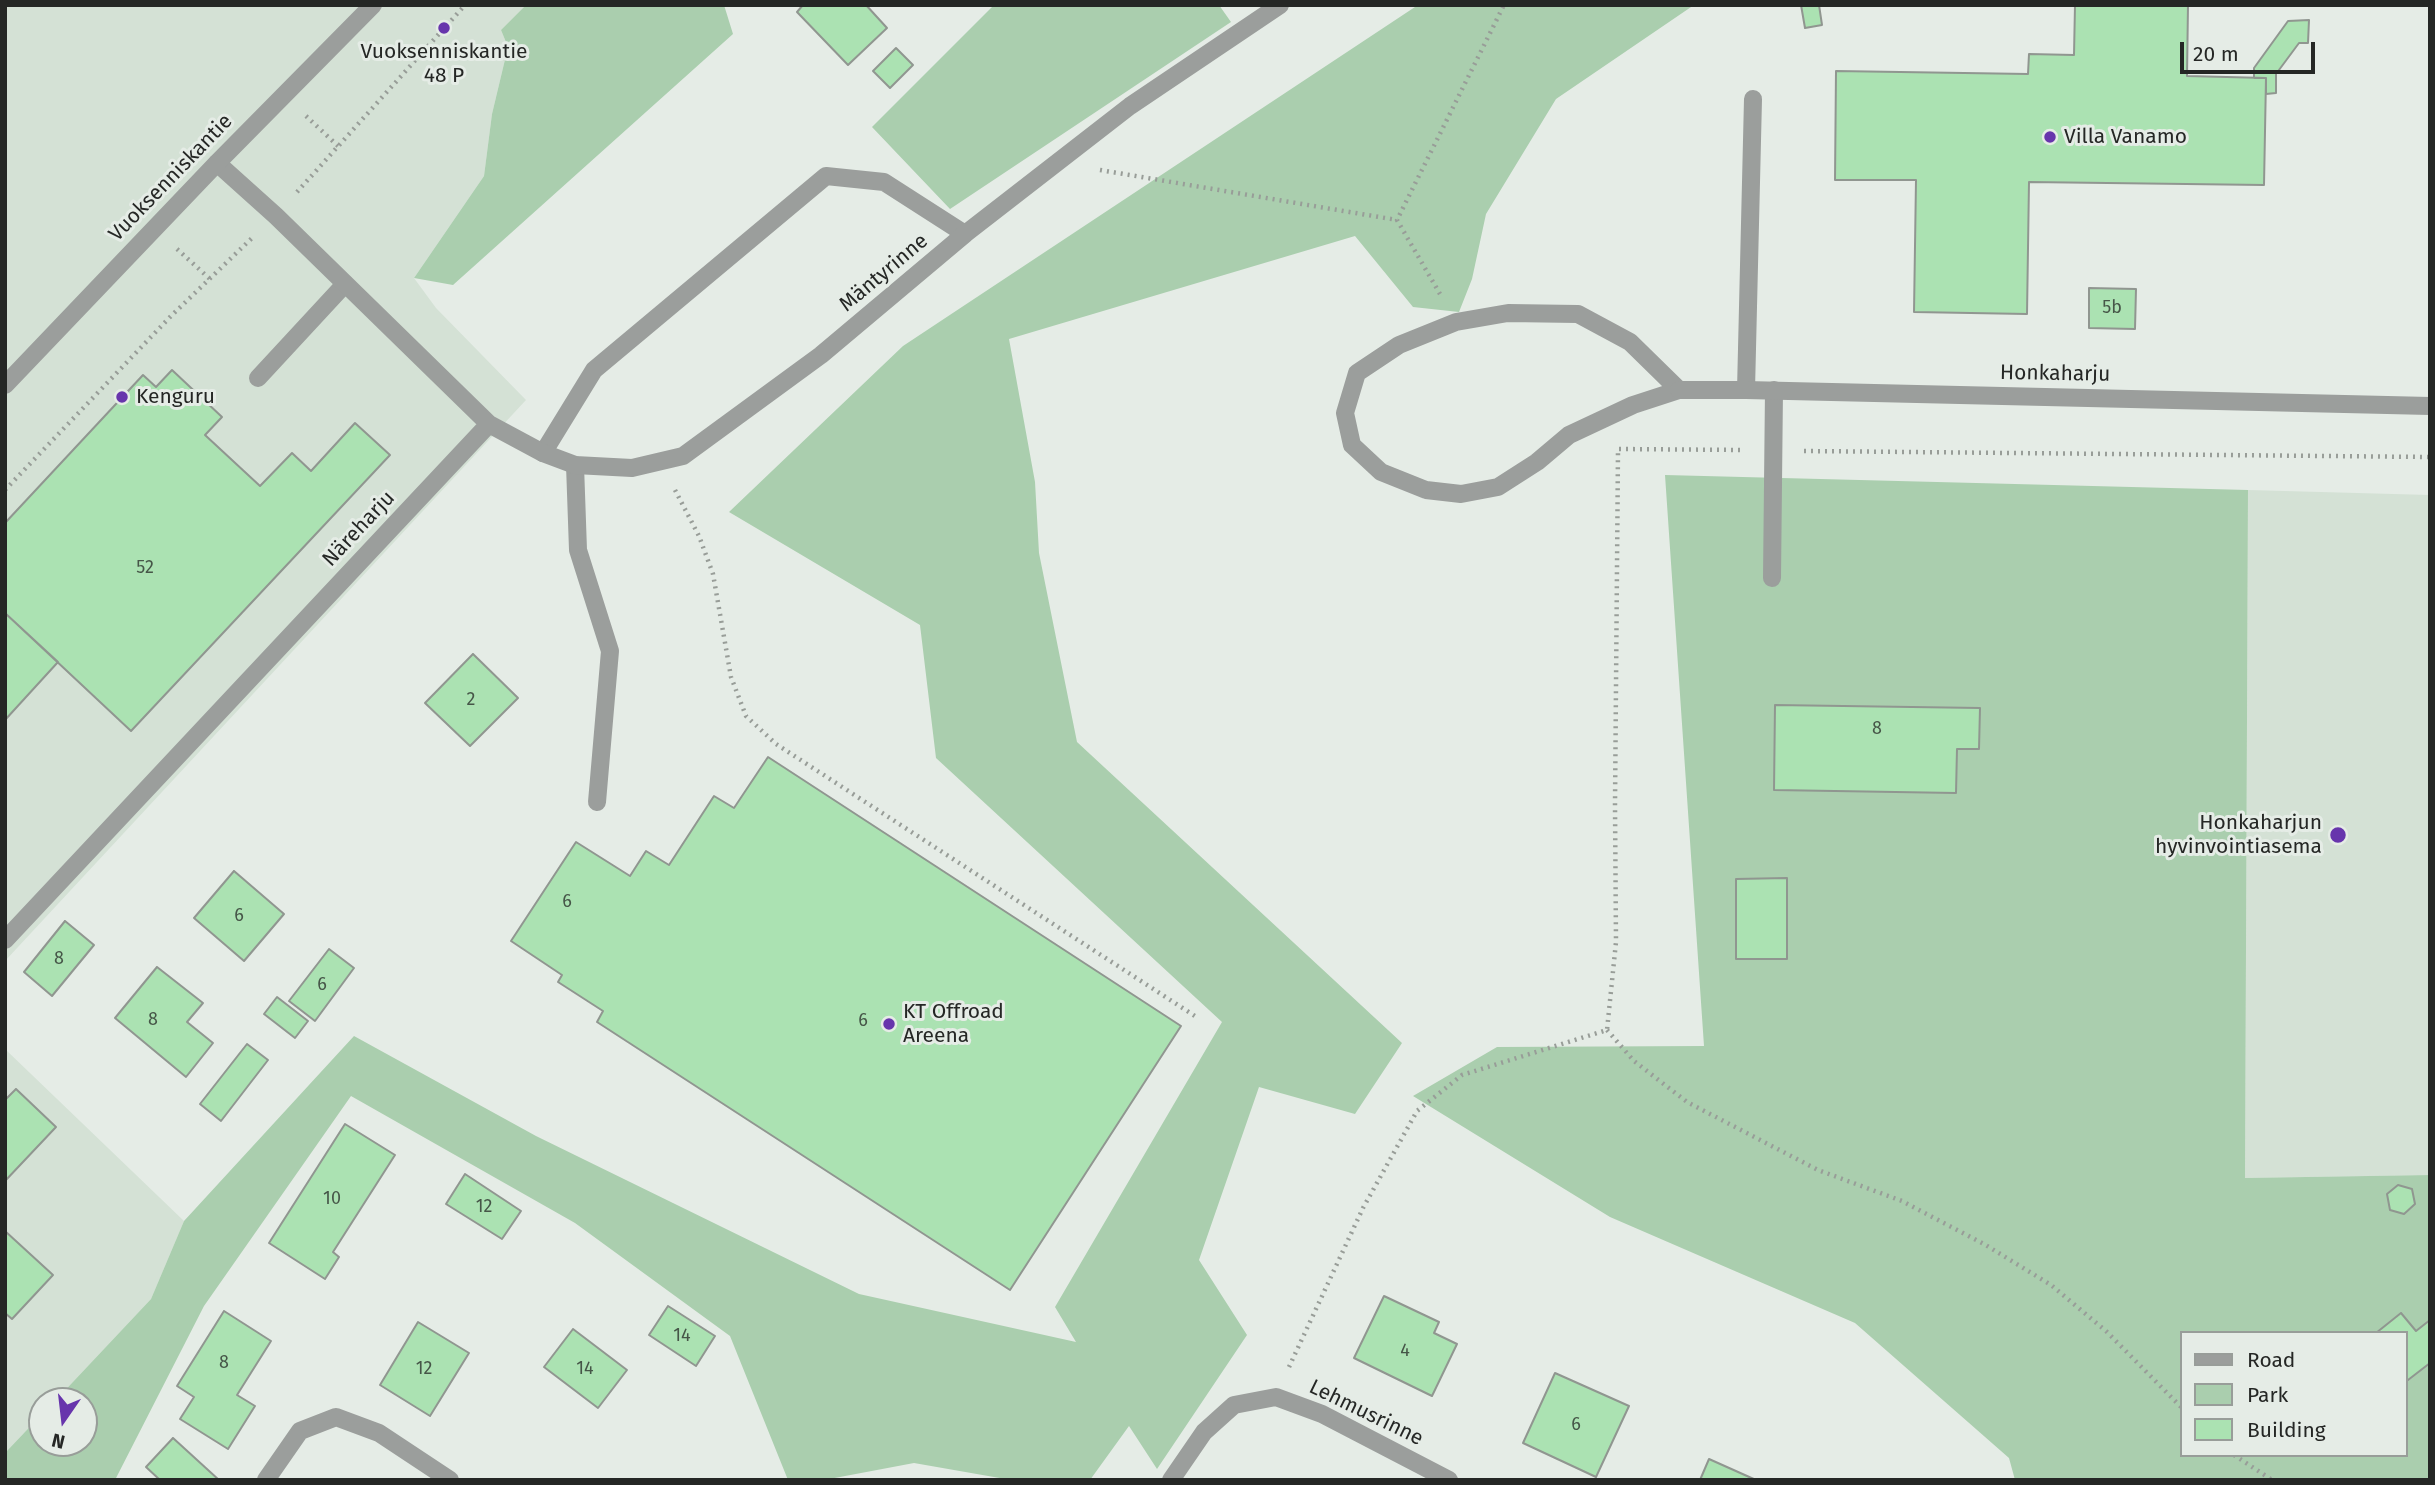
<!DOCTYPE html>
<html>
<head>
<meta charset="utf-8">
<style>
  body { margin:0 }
  #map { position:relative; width:2435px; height:1485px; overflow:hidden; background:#e5ece6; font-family:"Fira Sans",sans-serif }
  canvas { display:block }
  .frame { position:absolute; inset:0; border:7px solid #252725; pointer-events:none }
  .legend { position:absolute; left:2180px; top:1331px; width:228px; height:126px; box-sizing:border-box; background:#e5ece6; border:2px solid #989d99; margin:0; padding:9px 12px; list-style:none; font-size:21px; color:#252725 }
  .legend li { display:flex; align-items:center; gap:14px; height:35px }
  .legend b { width:35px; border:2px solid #989d99 }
  .north { position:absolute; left:28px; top:1387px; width:70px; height:70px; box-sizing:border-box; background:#e5ece6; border:2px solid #989d99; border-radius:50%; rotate:194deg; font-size:19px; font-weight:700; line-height:28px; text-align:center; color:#252725 }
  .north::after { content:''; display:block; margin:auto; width:24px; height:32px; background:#6735ac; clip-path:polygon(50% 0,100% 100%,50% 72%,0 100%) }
  .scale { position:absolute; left:2180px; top:42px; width:135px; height:32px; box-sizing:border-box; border:4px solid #252725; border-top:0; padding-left:9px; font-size:21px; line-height:24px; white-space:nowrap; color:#252725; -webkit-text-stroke:5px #e5ece6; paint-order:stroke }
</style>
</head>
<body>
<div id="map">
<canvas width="2435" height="1485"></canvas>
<div class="frame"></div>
<ul class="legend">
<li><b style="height:9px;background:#9b9e9c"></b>Road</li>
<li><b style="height:19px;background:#aaceae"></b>Park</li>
<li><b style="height:19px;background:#abe2b2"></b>Building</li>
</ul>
<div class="north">N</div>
<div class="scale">20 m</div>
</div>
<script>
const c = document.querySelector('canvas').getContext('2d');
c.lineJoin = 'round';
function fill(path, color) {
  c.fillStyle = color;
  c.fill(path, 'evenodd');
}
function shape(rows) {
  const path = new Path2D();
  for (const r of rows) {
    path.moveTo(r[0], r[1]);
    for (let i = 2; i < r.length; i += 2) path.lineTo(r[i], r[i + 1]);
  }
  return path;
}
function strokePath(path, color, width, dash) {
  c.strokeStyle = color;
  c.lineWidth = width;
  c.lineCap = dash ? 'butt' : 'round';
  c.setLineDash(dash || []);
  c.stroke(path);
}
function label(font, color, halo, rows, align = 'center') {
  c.font = font + ' "Fira Sans",sans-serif';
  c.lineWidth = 6;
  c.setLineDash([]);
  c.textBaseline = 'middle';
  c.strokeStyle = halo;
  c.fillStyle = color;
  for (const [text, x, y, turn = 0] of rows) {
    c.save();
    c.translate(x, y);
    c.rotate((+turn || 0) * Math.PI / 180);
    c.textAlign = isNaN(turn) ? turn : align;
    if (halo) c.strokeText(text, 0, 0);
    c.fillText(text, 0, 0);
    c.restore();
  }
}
fill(shape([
  [5,5,526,5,501,30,508,47,492,114,484,176,414,278,436,308,526,400,5,961],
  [2248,490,2430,495,2430,1175,2245,1178],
  [5,1049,184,1221,151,1299,55,1401,42,1401,42,1414,5,1453]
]), '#d4e1d5');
fill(shape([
  [526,5,724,5,733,34,453,285,414,278,484,176,492,114,508,47,501,30],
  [994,5,1219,5,1231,22,950,209,872,127],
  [1418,5,1694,5,1556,99,1486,214,1472,279,1459,312,1413,307,1355,236,1009,339,1035,482,1039,553,1077,742,1402,1043,1355,1114,1259,1087,1199,1260,1247,1335,1157,1469,1129,1426,1090,1480,1011,1480,914,1463,824,1480,788,1480,730,1336,575,1223,351,1096,204,1306,115,1480,5,1480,5,1453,42,1414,42,1443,84,1443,84,1401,55,1401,151,1299,184,1221,354,1036,536,1136,859,1294,1076,1342,1055,1307,1222,1022,936,758,920,625,729,512,903,346],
  [1665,475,2248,490,2245,1178,2430,1175,2430,1480,2015,1480,2009,1458,1855,1323,1610,1217,1413,1096,1497,1047,1704,1046],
  [2181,1333,2405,1333,2405,1455,2181,1455]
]), '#aaceae');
const building = shape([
  [803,5,866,5,887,28,848,65,797,12,803,5],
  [1801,5,1819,5,1822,25,1805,28,1801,5],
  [2075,5,2188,5,2187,76,2266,78,2264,185,2029,182,2027,314,1914,312,1916,180,1835,180,1836,71,2028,74,2029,54,2074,55,2075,5],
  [2309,20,2308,43,2299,43,2276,74,2276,93,2266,94,2266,78,2254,78,2254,68,2288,21,2309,20],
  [896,48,913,65,890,88,873,71,896,48],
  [2089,288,2136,289,2135,329,2089,328,2089,288],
  [172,370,222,417,205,435,260,486,292,453,311,471,355,423,390,455,131,731,5,613,5,523,143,375,156,387,172,370],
  [5,613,58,662,5,720,5,613],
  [473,654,518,698,470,746,425,703,473,654],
  [1775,705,1980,708,1979,749,1957,749,1956,793,1774,790,1775,705],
  [768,757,1181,1026,1010,1290,597,1022,603,1011,558,982,562,975,511,941,576,842,630,876,646,851,669,865,714,796,734,808,768,757],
  [234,871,284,914,244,961,194,918,234,871],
  [1787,878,1787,959,1736,959,1736,879,1787,878],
  [65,921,94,945,52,996,24,972,65,921],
  [329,949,354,968,315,1021,289,1001,329,949],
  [157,967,203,1003,187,1022,213,1043,186,1077,115,1018,157,967],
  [277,997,308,1021,295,1038,264,1014,277,997],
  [247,1044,268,1060,221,1121,200,1104,247,1044],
  [16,1089,56,1127,5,1181,5,1100,16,1089],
  [345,1124,395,1155,333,1252,339,1257,325,1279,269,1243,345,1124],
  [465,1174,521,1211,502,1239,446,1204,465,1174],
  [2398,1185,2412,1189,2415,1204,2404,1214,2390,1210,2387,1194,2398,1185],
  [5,1231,53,1275,12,1319,5,1313,5,1231],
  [1384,1296,1439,1322,1434,1333,1457,1344,1432,1396,1354,1358,1384,1296],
  [668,1306,715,1336,696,1366,649,1335,668,1306],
  [224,1311,271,1341,237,1395,255,1406,228,1449,180,1419,194,1397,177,1386,224,1311],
  [2401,1313,2416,1331,2430,1320,2430,1363,2408,1380,2405,1377,2405,1333,2376,1333,2401,1313],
  [418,1322,469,1353,430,1416,380,1385,418,1322],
  [573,1329,627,1370,598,1408,544,1367,573,1329],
  [1555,1373,1629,1406,1596,1477,1523,1443,1555,1373],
  [173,1438,219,1480,160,1480,146,1467,173,1438],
  [1709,1459,1756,1480,1700,1480,1709,1459]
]);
fill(building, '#abe2b2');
strokePath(building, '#909690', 2);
strokePath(shape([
  [306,116,338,146],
  [1100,170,1397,220],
  [297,192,465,5],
  [177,249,210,279],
  [1440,294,1397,220,1504,5],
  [1619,449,1743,450],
  [1804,451,2430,457],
  [5,490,171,316,252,238],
  [675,490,699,536,713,574,731,677,746,716,776,744,1198,1018],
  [1607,1030,1634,1061,1687,1102,1818,1170,1902,1201,1984,1244,2051,1285,2106,1331,2181,1407],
  [1289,1367,1363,1208,1417,1111,1462,1075,1607,1030,1616,942,1615,805,1618,449],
  [2234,1455,2272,1480]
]), '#989d98', 4.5, [2, 5]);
strokePath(shape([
  [1508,313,1578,314,1630,342,1679,390,1633,405,1569,435,1537,462,1498,487,1461,494,1426,490,1381,472,1352,445,1345,413,1357,373,1399,345,1456,322,1508,313],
  [258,378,345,284],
  [1746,390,1753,99],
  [543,453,594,370,826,176,884,182,965,234],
  [575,465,578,550,610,651,597,802],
  [1772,578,1774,390]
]), '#9b9e9c', 18);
strokePath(shape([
  [1679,390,1746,390,2430,406],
  [489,424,543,453,575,465,632,468,683,456,821,355,965,234,1130,106,1280,5],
  [5,940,489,424,276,216,217,163],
  [266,1480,300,1431,336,1417,379,1433,450,1480],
  [1171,1480,1204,1432,1234,1405,1276,1397,1322,1414,1449,1480]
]), '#9b9e9c', 18);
strokePath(shape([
  [5,385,217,163,373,5]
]), '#9b9e9c', 18);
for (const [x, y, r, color] of [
  [444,28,7,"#6735ac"],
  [2050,137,7,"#6735ac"],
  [122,397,7,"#6735ac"],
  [2338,835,9,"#6735ac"],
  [889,1024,7,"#6735ac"]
]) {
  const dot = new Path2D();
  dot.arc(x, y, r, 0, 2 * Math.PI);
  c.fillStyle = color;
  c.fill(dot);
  strokePath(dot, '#e5ece6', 2.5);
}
label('18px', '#465648', null, [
  ["5b",2112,308],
  ["52",145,568],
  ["2",471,700],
  ["8",1877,729],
  ["6",567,902],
  ["6",239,916],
  ["8",59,959],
  ["6",322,985],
  ["8",153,1020],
  ["6",863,1021],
  ["10",332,1199],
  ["12",484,1207],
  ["14",682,1336],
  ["4",1405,1351],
  ["8",224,1363],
  ["12",424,1369],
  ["14",585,1369],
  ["6",1576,1425]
]);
label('21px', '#252725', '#e5ece6', [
  ["Vuoksenniskantie",444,52,"center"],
  ["48 P",444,76,"center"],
  ["Villa Vanamo",2064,137],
  ["Kenguru",136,397],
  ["Honkaharjun",2322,823,"right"],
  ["hyvinvointiasema",2322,847,"right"],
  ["KT Offroad",903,1012],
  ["Areena",903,1036]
], 'left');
label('21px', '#252725', '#e5ece6', [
  ["Vuoksenniskantie",171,178,-46],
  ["Mäntyrinne",884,273,-40],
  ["Honkaharju",2055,374,1],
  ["Näreharju",359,529,-47],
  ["Lehmusrinne",1366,1413,26]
]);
</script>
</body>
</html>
